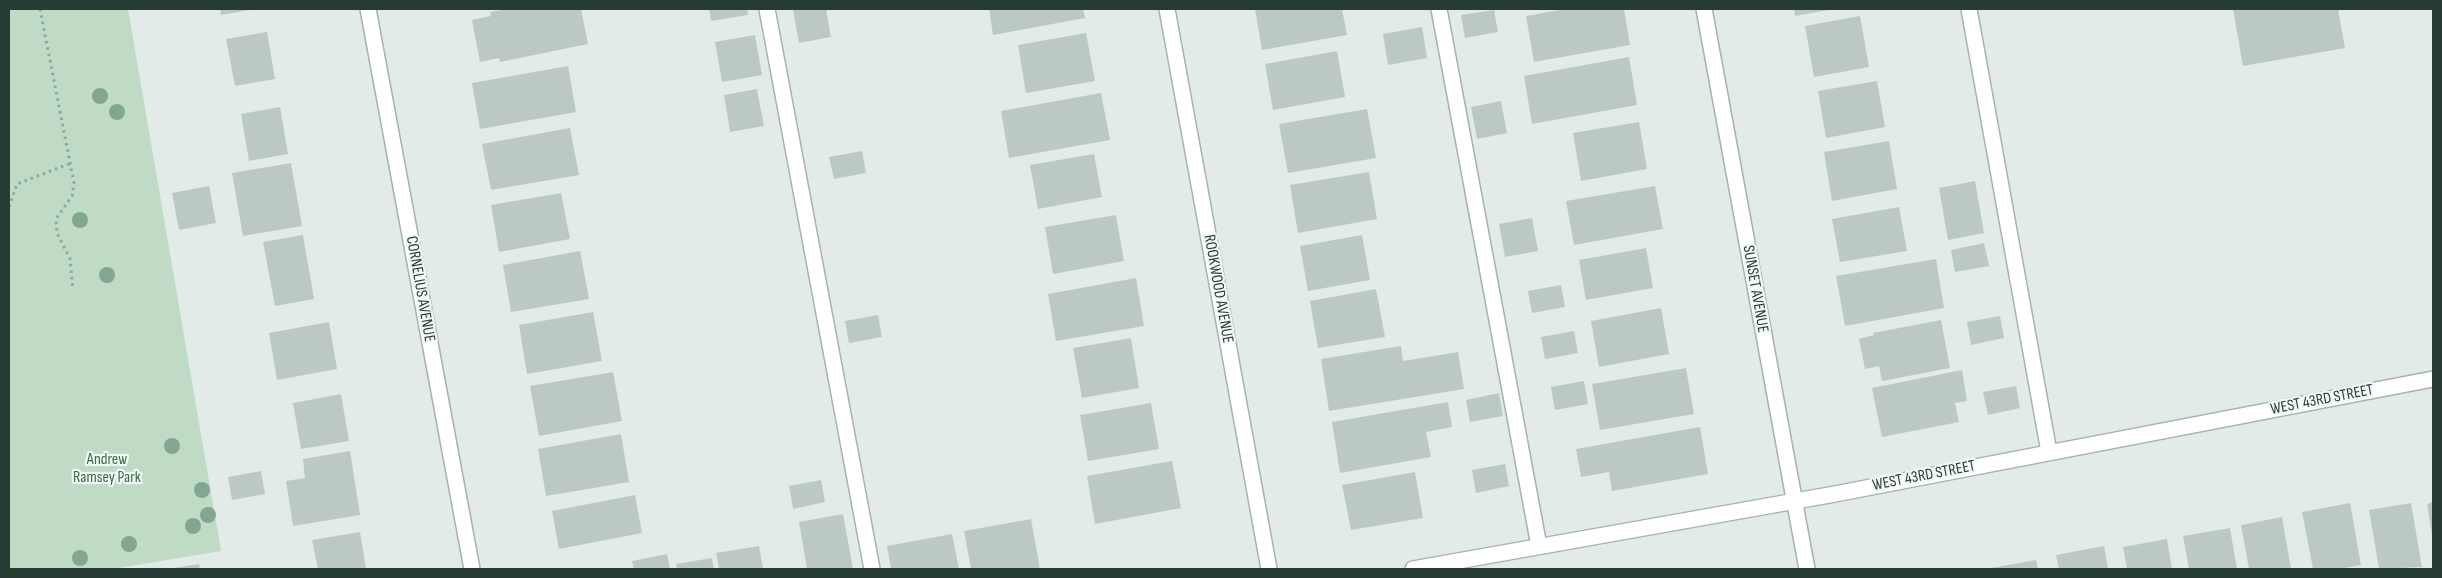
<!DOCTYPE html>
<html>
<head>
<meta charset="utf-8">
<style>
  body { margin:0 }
  #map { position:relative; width:2442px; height:578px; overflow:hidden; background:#e3ebe8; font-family:"Sofia Sans Condensed",sans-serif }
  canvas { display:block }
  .frame { position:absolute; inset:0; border:10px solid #253b34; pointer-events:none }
</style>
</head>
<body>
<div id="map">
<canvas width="2442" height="578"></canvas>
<div class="frame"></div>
</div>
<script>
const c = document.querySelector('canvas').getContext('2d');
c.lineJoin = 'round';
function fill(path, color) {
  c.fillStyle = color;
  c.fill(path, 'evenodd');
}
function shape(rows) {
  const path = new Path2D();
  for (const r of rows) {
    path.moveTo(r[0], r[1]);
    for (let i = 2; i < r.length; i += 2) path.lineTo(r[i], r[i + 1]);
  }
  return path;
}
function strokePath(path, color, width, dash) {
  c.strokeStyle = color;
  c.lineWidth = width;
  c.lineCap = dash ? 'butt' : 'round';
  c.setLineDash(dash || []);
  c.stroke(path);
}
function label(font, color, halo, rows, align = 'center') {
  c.font = font + ' "Sofia Sans Condensed",sans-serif';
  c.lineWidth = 4.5;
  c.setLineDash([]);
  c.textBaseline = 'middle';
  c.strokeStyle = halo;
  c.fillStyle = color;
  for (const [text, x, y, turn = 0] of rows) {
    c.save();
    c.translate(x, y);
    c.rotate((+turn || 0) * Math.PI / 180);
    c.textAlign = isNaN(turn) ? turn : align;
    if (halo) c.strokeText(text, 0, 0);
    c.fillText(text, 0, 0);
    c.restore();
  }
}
fill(shape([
  [9,9,128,9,221,551,113,569,9,569]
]), '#bfdac5');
fill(shape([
  [220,9,250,9,250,10,221,15],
  [509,9,581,9,588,44,500,62,499,58,480,62,472,20,491,16,490,12],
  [709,9,747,9,748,15,711,21],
  [802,9,826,9,831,37,799,43,793,10],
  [989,9,1083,9,1085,18,993,35],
  [1255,9,1342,9,1347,35,1262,50],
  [1565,9,1624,9,1630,45,1534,62,1526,16],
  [1794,9,1828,9,1828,10,1795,16],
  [2233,9,2338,9,2345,48,2243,66],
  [1494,10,1498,32,1465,38,1461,15],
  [1860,16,1869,67,1814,77,1805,26],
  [1422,27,1427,58,1388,65,1383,34],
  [267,32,275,79,235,86,226,39],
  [1086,33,1095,81,1026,93,1018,45],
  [755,35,762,75,722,82,715,42],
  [1337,51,1345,97,1273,110,1265,64],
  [1629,57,1637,105,1532,124,1524,76],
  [568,66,576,112,480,129,472,83],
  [1877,81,1885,127,1826,138,1818,91],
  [757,89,764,126,730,132,724,95],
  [1101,93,1110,140,1009,158,1001,111],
  [1501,101,1507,133,1477,139,1471,107],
  [280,107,288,154,249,161,241,114],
  [1367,109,1376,158,1288,173,1279,124],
  [1639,122,1647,169,1581,181,1573,133],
  [570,128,579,175,491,190,482,144],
  [1889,141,1897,189,1832,201,1824,152],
  [862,151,866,173,834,179,829,157],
  [1094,154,1102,197,1038,209,1030,165],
  [291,163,302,226,243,236,232,173],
  [1369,172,1377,219,1298,233,1290,185],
  [1975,181,1984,233,1948,240,1939,188],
  [209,186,216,223,179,230,172,193],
  [1655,186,1663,229,1574,245,1566,201],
  [561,193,570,239,499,252,491,205],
  [1899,207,1907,251,1840,262,1832,219],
  [1116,215,1124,261,1053,274,1045,227],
  [1532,218,1538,251,1505,257,1499,224],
  [303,235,314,299,275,306,263,242],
  [1362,235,1370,280,1308,291,1300,246],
  [1984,243,1989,266,1955,272,1951,250],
  [1646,248,1653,288,1586,300,1579,260],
  [580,251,589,299,511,312,503,265],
  [1936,259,1944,308,1845,326,1836,276],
  [1136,278,1144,326,1056,341,1048,294],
  [1561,285,1565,307,1532,313,1528,291],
  [1376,289,1385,337,1318,348,1310,301],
  [1661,308,1669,354,1599,367,1591,321],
  [593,312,602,361,527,374,519,325],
  [878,315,882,337,849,343,845,321],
  [2000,316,2004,338,1971,345,1967,322],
  [1941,320,1950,368,1882,381,1879,366,1865,369,1859,339,1874,335,1873,333],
  [329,322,337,369,277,380,269,333],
  [1574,331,1578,353,1545,359,1541,337],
  [1131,338,1139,388,1082,398,1073,348],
  [1401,346,1403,361,1458,352,1464,389,1329,411,1321,359],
  [1686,368,1694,414,1600,430,1592,384],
  [1962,370,1967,401,1955,403,1959,422,1882,437,1872,388],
  [613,372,622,421,539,436,530,386],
  [1584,381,1588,404,1555,410,1551,387],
  [2016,386,2020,408,1988,415,1983,392],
  [1499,393,1503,416,1470,422,1466,400],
  [341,394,349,441,301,449,293,403],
  [1448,402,1452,427,1426,432,1431,457,1340,473,1332,422],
  [1151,403,1159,449,1088,461,1080,415],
  [1700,427,1708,474,1612,491,1609,472,1581,477,1576,449],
  [621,434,629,482,546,496,538,449],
  [350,451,360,515,293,526,286,481,305,478,303,459],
  [1172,461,1181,508,1095,524,1087,476],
  [1505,464,1509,486,1476,493,1472,470],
  [261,471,265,494,232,500,228,477],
  [1415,472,1423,518,1351,530,1342,485],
  [821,480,825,502,793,509,789,486],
  [635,495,642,533,559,549,552,511],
  [2433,502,2433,535,2432,535,2427,504],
  [2350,503,2361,565,2339,569,2313,569,2302,512],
  [2411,503,2422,567,2379,569,2369,510],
  [843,514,853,569,807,569,799,522],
  [2282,517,2291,569,2249,569,2241,525],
  [1031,519,1040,569,971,569,964,531],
  [2230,528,2237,569,2189,569,2183,536],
  [360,532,366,569,318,569,312,540],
  [952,534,959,569,891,569,887,546],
  [2167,539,2172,569,2127,569,2123,547],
  [759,546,763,569,719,569,716,553],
  [2104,546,2108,569,2059,569,2056,555],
  [667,554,670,569,634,569,632,561],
  [712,558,714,569,677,569,676,564],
  [2036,560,2038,569,1992,569,1991,568],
  [199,564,200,569,173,569,173,568]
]), '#bcc9c3');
const lane = shape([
  [767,9,872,569],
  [1439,9,1539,546],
  [1969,9,2049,452]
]);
const street = shape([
  [368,9,472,569],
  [1167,9,1269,569],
  [1704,9,1807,569],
  [1413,569,1835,494,2433,379]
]);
strokePath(lane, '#a6b3ae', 18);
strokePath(street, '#a6b3ae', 18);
strokePath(shape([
  [40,9,74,183,72,196,56,219,57,233,70,259,73,289],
  [9,207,17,184,71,163]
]), '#87ab9f', 3, [2.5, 4]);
strokePath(lane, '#fff', 15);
strokePath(street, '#fff', 15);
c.fillStyle = '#83a691';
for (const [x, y] of [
  [100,96],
  [117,112],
  [80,220],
  [107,275],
  [172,446],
  [202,490],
  [208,515],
  [193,526],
  [129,544],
  [80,558]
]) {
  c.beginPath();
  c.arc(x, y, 8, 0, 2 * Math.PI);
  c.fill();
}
label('16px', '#253b34', '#f3f8f6', [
  ["CORNELIUS AVENUE",420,289,80],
  ["ROOKWOOD AVENUE",1218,289,80],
  ["SUNSET AVENUE",1755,289,80],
  ["WEST 43RD STREET",2322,400,-11],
  ["WEST 43RD STREET",1924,476,-11]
]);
label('16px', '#346d49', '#f3f8f6', [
  ["Andrew",107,460],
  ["Ramsey Park",107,478]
]);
</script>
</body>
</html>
